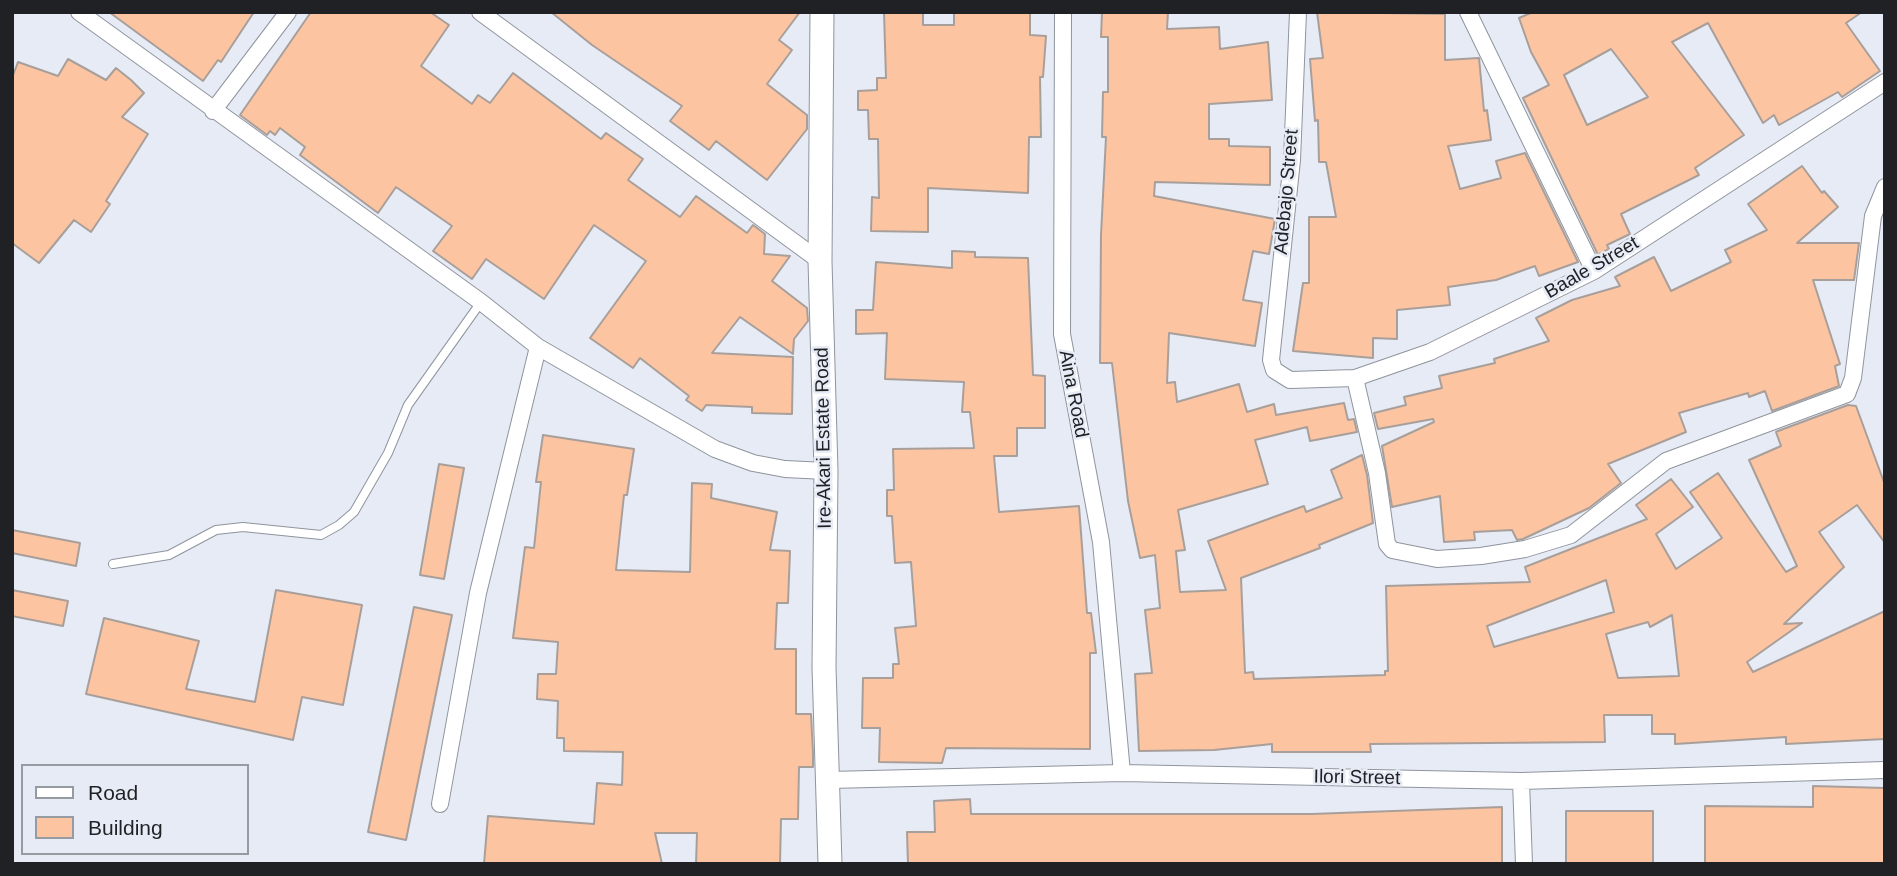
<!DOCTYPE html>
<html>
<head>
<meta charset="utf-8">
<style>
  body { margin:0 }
  #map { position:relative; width:1897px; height:876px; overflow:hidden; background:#e6ebf5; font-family:Helvetica,sans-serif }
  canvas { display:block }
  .frame { position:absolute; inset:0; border:14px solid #1f2124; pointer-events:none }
  .legend { position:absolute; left:21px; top:764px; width:228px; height:91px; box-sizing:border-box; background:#e6ebf5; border:2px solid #969aa1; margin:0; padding:9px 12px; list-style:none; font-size:21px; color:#1f2124 }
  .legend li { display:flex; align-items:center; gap:14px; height:35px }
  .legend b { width:35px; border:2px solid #969aa1 }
</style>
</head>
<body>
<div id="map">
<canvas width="1897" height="876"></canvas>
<div class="frame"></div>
<ul class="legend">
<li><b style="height:9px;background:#fff"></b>Road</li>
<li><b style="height:19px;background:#fdc4a2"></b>Building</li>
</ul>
</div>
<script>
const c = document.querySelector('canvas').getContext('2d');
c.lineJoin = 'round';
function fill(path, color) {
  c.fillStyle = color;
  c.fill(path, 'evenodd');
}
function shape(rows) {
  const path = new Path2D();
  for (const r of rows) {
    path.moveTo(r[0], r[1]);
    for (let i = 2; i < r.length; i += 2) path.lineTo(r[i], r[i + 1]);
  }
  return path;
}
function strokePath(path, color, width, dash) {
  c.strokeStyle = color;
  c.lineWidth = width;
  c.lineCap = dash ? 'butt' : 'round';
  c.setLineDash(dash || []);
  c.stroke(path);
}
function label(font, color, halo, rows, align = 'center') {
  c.font = font + ' Helvetica,sans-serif';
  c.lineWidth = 5;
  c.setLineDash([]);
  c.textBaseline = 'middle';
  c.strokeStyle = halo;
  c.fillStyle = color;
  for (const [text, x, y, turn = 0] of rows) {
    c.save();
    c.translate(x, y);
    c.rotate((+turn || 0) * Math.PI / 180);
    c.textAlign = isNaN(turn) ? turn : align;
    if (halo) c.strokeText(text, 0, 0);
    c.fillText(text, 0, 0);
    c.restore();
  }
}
const building = shape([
  [109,12,254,12,221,62,218,60,203,81,109,12],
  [311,12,430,12,449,25,421,66,472,104,478,95,490,103,513,73,601,139,606,133,643,159,628,180,680,217,696,196,747,233,753,225,765,234,764,254,790,256,772,281,807,308,808,321,794,339,793,354,740,317,712,353,793,357,792,414,752,413,752,407,706,405,702,411,686,400,689,396,640,358,633,368,590,338,646,261,594,225,544,299,486,259,472,279,433,251,452,226,396,187,378,213,300,155,305,147,280,128,275,135,270,131,267,135,240,115,311,12],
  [551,12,800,12,779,40,792,50,767,84,807,115,807,129,767,180,716,141,709,150,670,121,682,106,592,45,551,12],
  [884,12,923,12,923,25,954,25,954,12,1030,12,1030,35,1046,36,1043,77,1040,77,1041,137,1029,137,1028,193,928,188,928,232,871,231,872,197,879,198,878,139,869,139,868,110,858,110,858,91,877,90,877,78,886,78,884,12],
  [1102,12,1168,12,1167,29,1219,27,1220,49,1268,42,1272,100,1209,104,1209,139,1229,139,1229,146,1270,147,1270,185,1155,182,1154,196,1275,219,1269,254,1253,251,1243,300,1262,303,1255,346,1169,333,1167,383,1175,382,1177,402,1239,384,1247,412,1274,404,1276,415,1344,403,1348,420,1354,419,1357,432,1310,441,1307,427,1255,440,1268,484,1178,510,1185,550,1176,551,1180,592,1226,590,1208,541,1304,506,1306,512,1342,498,1331,470,1362,455,1367,475,1373,523,1319,545,1320,548,1241,578,1245,673,1253,672,1254,679,1385,675,1385,671,1388,671,1386,586,1530,582,1525,567,1647,519,1636,505,1671,479,1693,507,1656,534,1676,569,1722,538,1690,492,1718,473,1786,572,1797,566,1749,460,1781,446,1776,432,1778,431,1848,405,1856,406,1885,485,1885,543,1857,505,1819,532,1844,567,1784,624,1802,623,1747,662,1753,672,1885,611,1885,739,1786,744,1786,737,1675,744,1675,734,1652,734,1652,715,1604,715,1605,742,1370,744,1371,752,1272,752,1272,744,1214,750,1139,751,1135,674,1152,673,1145,610,1160,608,1155,555,1140,558,1128,501,1112,363,1100,363,1101,235,1106,137,1102,137,1103,92,1108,92,1108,37,1101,37,1102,12],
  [1606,580,1614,612,1494,647,1487,626,1606,580],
  [1672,615,1679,676,1618,678,1606,634,1648,622,1650,627,1672,615],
  [1317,12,1445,14,1445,60,1479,58,1484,111,1487,110,1491,140,1448,146,1460,189,1501,178,1496,161,1525,153,1578,262,1539,276,1535,266,1496,280,1448,287,1450,305,1397,310,1397,339,1373,338,1373,358,1293,351,1303,283,1309,283,1309,217,1336,217,1326,162,1319,162,1318,120,1315,121,1310,59,1323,58,1317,12],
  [1533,12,1862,12,1846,23,1880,71,1842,97,1838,92,1779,125,1774,115,1763,123,1708,23,1672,42,1744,135,1695,168,1699,175,1621,214,1630,234,1607,245,1609,249,1598,255,1523,98,1549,85,1531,52,1519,18,1533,12],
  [1611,49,1648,97,1587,125,1564,75,1611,49],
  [68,59,106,80,116,68,131,80,144,93,122,117,148,134,106,201,110,204,91,232,74,220,39,263,12,243,12,78,18,62,58,76,68,59],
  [1802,166,1822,193,1824,191,1838,207,1797,243,1859,243,1854,280,1813,280,1840,364,1835,366,1839,386,1772,411,1765,391,1749,397,1748,393,1679,413,1686,432,1608,464,1621,483,1589,508,1523,539,1517,540,1512,530,1474,532,1475,540,1444,542,1440,496,1392,507,1382,446,1434,422,1433,419,1378,429,1374,413,1406,405,1404,397,1442,388,1439,376,1495,363,1494,359,1549,341,1536,318,1572,300,1620,286,1615,277,1654,257,1671,291,1731,262,1725,250,1767,230,1748,204,1802,166],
  [952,251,975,252,975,257,1028,258,1033,375,1045,376,1045,428,1017,428,1017,456,994,456,999,512,1079,506,1087,613,1091,613,1096,653,1090,653,1090,749,946,748,942,763,879,762,880,728,862,728,863,678,893,678,893,664,899,664,895,628,916,626,911,562,895,563,892,516,887,516,887,490,894,490,893,449,974,448,970,412,962,412,964,382,885,379,887,333,856,334,856,310,873,310,876,262,952,268,952,251],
  [543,435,634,449,627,495,624,495,616,570,690,572,692,483,712,484,711,498,777,512,770,550,790,551,788,603,777,603,775,649,796,649,796,714,811,714,813,753,813,767,799,767,798,819,781,819,780,864,696,864,697,833,655,833,662,864,484,864,488,816,594,824,597,783,622,785,623,752,564,751,564,738,557,738,558,701,537,699,538,674,556,674,558,642,513,638,525,547,534,548,541,482,536,482,543,435],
  [439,464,464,468,444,579,420,575,439,464],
  [12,530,80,543,76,566,12,553,12,530],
  [12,590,68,601,63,626,12,616,12,590],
  [276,590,362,605,343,705,302,697,293,740,86,694,104,618,199,641,186,689,255,702,276,590],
  [414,607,452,615,406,840,368,832,414,607],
  [1813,786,1885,788,1884,864,1705,864,1705,806,1813,807,1813,786],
  [970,799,971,814,1312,814,1502,807,1502,864,908,864,907,832,935,832,934,801,970,799],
  [1566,811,1653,811,1653,864,1566,864,1566,811]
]);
fill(building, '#fdc4a2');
strokePath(building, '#a99f9a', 2);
const lane = shape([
  [113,564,169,555,216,530,243,527,321,535,339,525,354,512,388,453,408,405,481,302]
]);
const street = shape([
  [79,12,481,302,538,347,715,449,753,463,785,469,826,471],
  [480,12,820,261],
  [1063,12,1062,334,1101,542,1122,773],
  [1298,12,1292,160,1271,360,1274,370,1290,380,1355,378,1430,352,1594,271,1885,82],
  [1468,12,1594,271],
  [213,111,288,12],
  [1355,378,1377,473,1387,544,1392,550,1437,559,1481,556,1525,549,1571,535,1666,461,1847,394,1853,378,1873,216,1885,187],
  [829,780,1122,773,1521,781,1885,770],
  [1521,781,1524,864],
  [440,804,478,593,538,347]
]);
const secondary = shape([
  [822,12,820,261,826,471,824,667,830,864]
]);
strokePath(lane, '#8f949d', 10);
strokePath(street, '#8f949d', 18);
strokePath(secondary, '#8f949d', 25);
strokePath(lane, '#fff', 8);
strokePath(street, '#fff', 16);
strokePath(secondary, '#fff', 23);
label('19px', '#1f2124', '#e6ebf5', [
  ["Adebajo Street",1287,192,-85],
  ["Baale Street",1592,268,-30],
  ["Aina Road",1073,394,79],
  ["Ire-Akari Estate Road",824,438,-91],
  ["Ilori Street",1357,778,1]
]);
</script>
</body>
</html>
